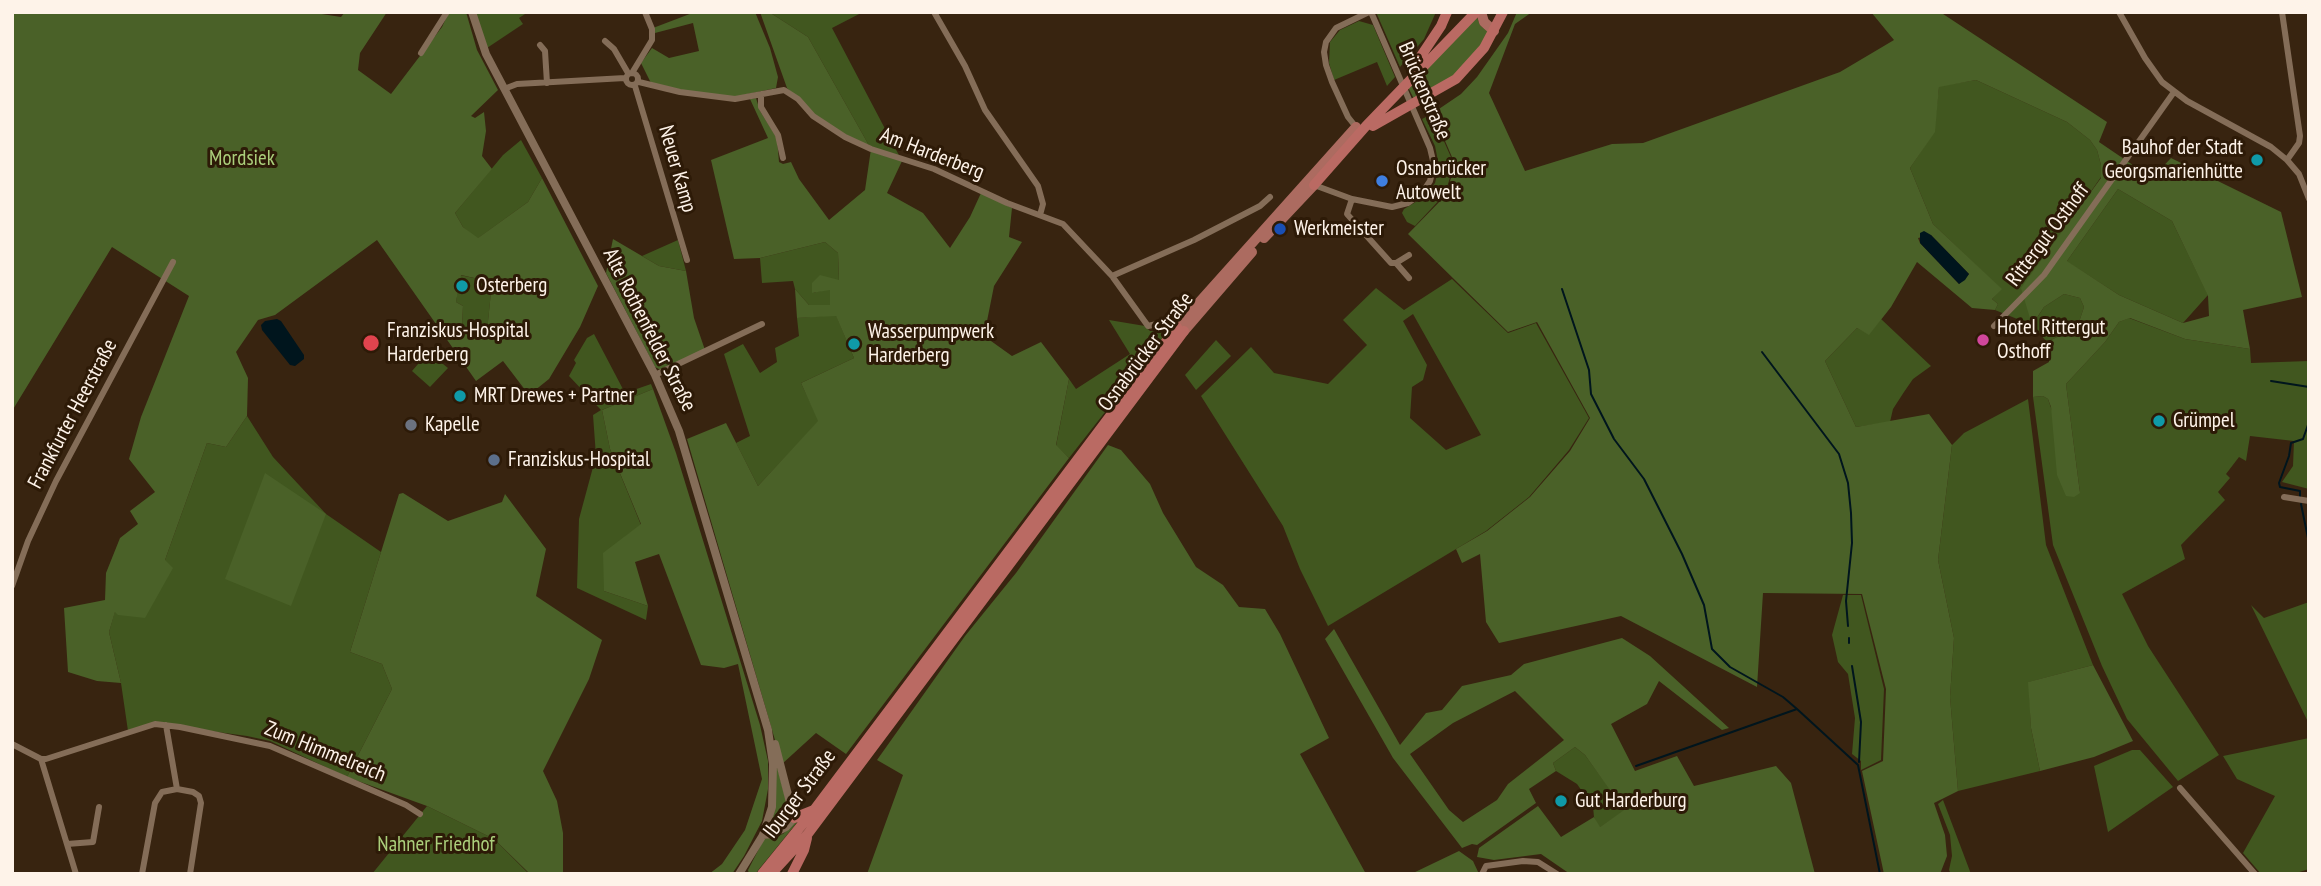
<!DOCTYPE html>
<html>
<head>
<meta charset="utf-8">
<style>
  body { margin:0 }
  #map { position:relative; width:2321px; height:886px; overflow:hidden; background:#382410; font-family:"PT Sans Narrow",sans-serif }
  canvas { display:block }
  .frame { position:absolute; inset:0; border:14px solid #fef3e9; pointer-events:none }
</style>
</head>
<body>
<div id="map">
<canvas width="2321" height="886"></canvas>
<div class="frame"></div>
</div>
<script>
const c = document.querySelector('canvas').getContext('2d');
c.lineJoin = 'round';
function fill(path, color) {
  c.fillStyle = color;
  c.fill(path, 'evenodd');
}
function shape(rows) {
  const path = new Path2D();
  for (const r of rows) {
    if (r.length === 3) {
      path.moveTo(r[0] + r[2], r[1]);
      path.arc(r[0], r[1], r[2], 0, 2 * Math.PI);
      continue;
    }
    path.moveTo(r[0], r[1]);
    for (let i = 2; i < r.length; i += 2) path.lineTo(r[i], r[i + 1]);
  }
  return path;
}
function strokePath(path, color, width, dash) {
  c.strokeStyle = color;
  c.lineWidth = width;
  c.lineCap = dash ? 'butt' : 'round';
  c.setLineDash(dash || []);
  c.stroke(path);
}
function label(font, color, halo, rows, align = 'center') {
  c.font = font + ' "PT Sans Narrow",sans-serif';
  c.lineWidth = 6;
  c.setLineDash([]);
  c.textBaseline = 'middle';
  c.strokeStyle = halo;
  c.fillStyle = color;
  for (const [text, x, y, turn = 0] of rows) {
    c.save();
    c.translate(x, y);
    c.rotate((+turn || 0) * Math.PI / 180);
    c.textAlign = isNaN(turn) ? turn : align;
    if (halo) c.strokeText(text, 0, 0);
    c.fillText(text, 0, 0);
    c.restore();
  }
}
fill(shape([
  [475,12,528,12,519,18,523,24,487,48],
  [769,12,863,12,832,28,902,161,871,149,808,37],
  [1376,12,1436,12,1424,39,1400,67],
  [1359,21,1373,25,1395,77,1387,86,1377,62,1334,80,1329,63,1330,42,1340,30],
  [1976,80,2067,122,2090,140,2097,150,2101,165,2101,177,2050,250,2067,261,2118,189,2172,221,2208,295,2183,323,2119,295,2049,250,2033,324,2044,307,2064,294,2080,298,2084,307,2080,319,2065,333,2047,342,2032,325,1995,310,1998,304,1992,299,2001,289,1933,224,1910,168,1934,132,1939,86],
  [1432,114,1454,164,1445,194,1415,226,1407,222,1402,213,1404,209,1424,197,1435,183,1439,166,1435,146,1422,119],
  [521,140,542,178,528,202,477,239,463,227,455,213,503,155],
  [678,240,686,271,659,266,642,256],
  [825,242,838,253,839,281,812,293,830,289,831,305,809,305,795,289,793,281,762,283,760,258],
  [460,275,492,282,487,332,462,327,463,306,456,302],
  [1452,279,1508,333,1536,323,1589,418,1569,450,1529,497,1486,531,1328,626,1300,569,1283,526,1201,396,1251,347,1274,373,1328,384,1367,345,1343,320,1376,288,1404,310],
  [1413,314,1481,435,1446,450,1410,418,1412,387,1423,380,1427,365,1403,321],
  [836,315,854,358,801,383,819,421,758,486,736,443,750,436,724,354,743,344,760,373,777,362,775,348,799,336,797,318],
  [2129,318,2185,339,2250,349,2251,363,2309,361,2309,489,2282,482,2293,466,2294,441,2250,436,2246,461,2239,457,2226,474,2230,478,2218,492,2225,500,2181,545,2185,559,2122,594,2148,646,2219,755,2178,781,2127,719,2102,666,2053,545,2033,397,2043,396,2048,399,2080,493,2066,384,2105,342,2119,322],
  [1881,319,1931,366,1913,379,1904,392,1893,409,1890,422,1856,427,1825,361,1857,328,1869,334],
  [1109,320,1145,326,1150,331,1156,331,1167,324,1170,329,1069,458,1056,446,1069,379,1076,389,1130,354],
  [594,334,625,393,651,384,653,389,602,410,610,449,641,525,626,536,604,591,648,606,646,620,577,588,579,519,596,456,593,415,601,410,569,376,576,363,574,360,587,338],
  [1216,340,1231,356,1196,390,1185,375],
  [425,356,434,364,438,360,448,368,430,387,412,371],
  [2028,399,2046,545,2093,665,2029,682,2031,728,2040,771,1958,791,1950,697,1954,638,1938,560,1952,445,1964,433],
  [247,416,273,457,326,514,381,552,350,652,382,664,392,689,347,777,270,741,247,736,166,725,128,731,121,683,109,632,115,611,165,560,207,443,226,447],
  [1843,595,1861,595,1884,689,1881,760,1861,770,1861,761,1852,754,1855,718,1848,674,1838,662,1832,635],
  [2309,602,2309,724,2251,605,2264,618],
  [2309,738,2309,869,2293,874,2261,874,2243,853,2275,796,2237,779,2223,756],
  [1575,747,1585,755,1625,810,1599,828,1594,817,1593,807,1577,784,1556,771,1553,763],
  [2132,750,2140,750,2173,787,2108,832,2094,766],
  [1943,800,1971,874,1951,874,1949,870,1952,856,1950,835,1938,804],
  [427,806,494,839,529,874,372,874]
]), '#41571f');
fill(shape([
  [12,12,309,12,341,17,345,12,387,12,360,53,358,70,391,94,442,27,449,12,466,12,477,50,498,90,471,116,475,118,484,112,486,131,482,156,492,169,455,213,463,227,478,238,528,202,542,178,598,286,580,327,549,379,529,395,503,361,476,381,377,240,275,315,258,320,236,352,248,378,247,416,226,447,207,443,165,560,173,568,145,618,118,615,115,612,109,632,121,683,97,681,68,672,64,608,105,600,106,573,120,538,138,524,130,511,155,492,129,459,141,417,189,296,112,247,12,411],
  [461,275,492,282,487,331,462,327,463,306,456,302],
  [695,12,755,12,770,48,778,77,776,88,734,97,680,90,651,83,641,63,652,48,669,58,699,51,693,23,655,33,653,28],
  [760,12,769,12,808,37,871,149,902,161,887,193,923,213,950,248,970,217,981,193,1012,208,1009,237,1022,242,994,286,984,336,1012,356,1041,342,1069,379,1056,445,1069,458,846,754,816,733,782,764,687,439,726,423,758,486,818,421,801,383,854,358,836,316,797,318,795,289,809,305,830,305,830,290,812,293,812,283,820,275,839,280,838,253,825,242,760,258,734,259,711,160,768,138,750,99,756,98,760,111,777,138,779,162,783,164,791,162,799,179,829,220,865,190,871,149,813,116,787,88],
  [1517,12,1532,12,1515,24,1489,93,1525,171,1612,144,1643,143,1840,72,1894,40,1871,12,1940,12,2107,122,2099,142,2152,178,2171,158,2281,212,2302,297,2243,310,2250,349,2185,339,2130,318,2119,322,2105,342,2066,384,2080,493,2074,497,2066,496,2057,475,2051,407,2048,399,2043,396,2033,397,2033,371,2049,362,2047,342,2065,333,2080,319,2084,307,2080,298,2064,294,2044,307,2032,325,2021,288,2101,178,2101,165,2097,150,2090,140,2067,122,1976,80,1939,87,1935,132,1910,168,1933,224,2002,289,1992,299,1998,304,1995,310,1972,308,1917,262,1891,307,1869,335,1857,328,1825,361,1856,427,1929,414,1952,445,1938,560,1954,638,1950,697,1958,791,1934,803,1945,835,1947,856,1940,874,1884,874,1862,771,1883,761,1886,689,1862,594,1763,593,1757,687,1621,616,1499,643,1486,622,1480,554,1462,563,1456,549,1487,531,1530,497,1570,451,1590,418,1537,322,1508,332,1408,234,1446,195,1455,164,1433,113,1461,94,1477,77,1508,33],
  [2118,189,2172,221,2208,296,2209,316,2183,323,2119,295,2067,261],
  [1931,235,1969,274,1959,284,1920,243,1918,238],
  [1477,17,1480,25,1489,33,1480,48,1454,76,1414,99,1408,87],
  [613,239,659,266,686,271,694,318,705,350,661,370,655,367,606,273],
  [653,389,676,453,760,725,768,761,768,789,762,821,744,856,732,874,709,874,722,864,745,830,762,779,738,664,724,668,701,665,659,554,635,562,648,606,604,591,603,553,641,524,610,449,602,410],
  [1108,445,1121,450,1150,484,1163,513,1196,567,1223,585,1239,607,1265,609,1280,634,1329,738,1300,754,1366,874,867,874,903,775,877,760,965,636,1016,573],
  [265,473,326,514,291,606,225,579],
  [403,493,448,521,502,502,505,494,546,549,536,596,602,640,589,679,543,771,557,801,563,833,563,874,530,874,494,839,427,806,347,777,392,689,382,664,350,652,399,494],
  [1334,629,1400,745,1426,713,1442,710,1462,686,1511,675,1524,664,1622,638,1650,656,1729,728,1722,730,1659,681,1647,704,1611,724,1635,771,1677,756,1694,786,1776,766,1791,783,1815,874,1570,874,1541,854,1494,860,1477,857,1479,848,1538,806,1561,837,1594,817,1600,827,1624,810,1585,755,1575,747,1553,763,1556,771,1529,789,1536,803,1477,845,1472,844,1462,848,1393,758,1325,639],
  [1515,691,1564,740,1508,784,1497,800,1463,822,1449,810,1410,754,1453,723],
  [2093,665,2133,741,2094,757,2040,771,2031,728,2028,682],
  [776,762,790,816,785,824,774,831,769,828,776,789],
  [799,820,755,874,749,874,748,870,764,839,783,834,794,822],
  [1459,851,1473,861,1479,874,1411,874]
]), '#4a6128');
fill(shape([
  [1924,231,1931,235,1969,274,1965,280,1959,284,1920,243,1920,233],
  [277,319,281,321,304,355,304,359,295,366,290,365,262,330,261,325,265,321]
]), '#00151d');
strokePath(shape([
  [1562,289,1589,370,1591,394,1614,439,1644,479,1682,554,1704,605,1712,649,1730,667,1783,697,1797,709],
  [1762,352,1839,454,1848,483,1851,513,1852,543,1846,601,1848,626],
  [2271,381,2309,387],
  [2300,498,2300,491,2280,487,2279,483,2289,456,2291,443,2303,439,2309,422],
  [2301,504,2309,543],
  [1849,643,1849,638],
  [1852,666,1861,722,1859,762],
  [1636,766,1797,709,1858,765,1880,874]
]), '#00151d', 2);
strokePath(shape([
  [934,12,965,66,985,110,1038,186,1043,204,1040,215],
  [2119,12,2145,58,2162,82,2187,101,2271,147,2287,160,2299,174,2309,199],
  [2282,12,2300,136,2299,143,2287,160],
  [605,41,614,49,628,73],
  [540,45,545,51,547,83],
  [421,53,447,12],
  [632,79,6],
  [632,73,652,40,652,29,645,12],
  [639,82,680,92,735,99,784,90,798,99,813,116,845,137,871,149,934,169,1007,203,1063,224,1112,276,1148,326,1165,322,1177,327],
  [635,86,687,260],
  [504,89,517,84,625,78],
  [761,95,761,107,778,135,783,158],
  [1356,127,1348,117,1332,82,1326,65,1324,52,1326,42,1336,28,1369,12],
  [1314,185,1352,199,1392,207,1408,203,1422,193,1430,181,1434,165,1430,148,1371,12],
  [1352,199,1347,214,1391,263,1396,263,1409,278],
  [1396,263,1409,255],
  [1112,276,1194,240,1260,206,1270,197],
  [1994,326,2044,275,2174,92],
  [655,375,762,324],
  [2284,497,2309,501],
  [12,586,28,541,56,481,173,262],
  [166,725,177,789],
  [12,744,41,759,46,759,155,724,180,727,270,746,406,805,420,814],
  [41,759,76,874],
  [2180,788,2255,874],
  [67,844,93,842,99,807],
  [142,874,155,803,162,792,177,789,193,792,199,796,201,803,190,874],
  [1482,874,1486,866,1523,861,1538,862,1557,874]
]), '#846d58', 6);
strokePath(shape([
  [472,12,486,54,655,375,679,431,768,730,773,764,772,807,763,835,739,874],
  [763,835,773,834,786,827,794,818,775,744]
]), '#846d58', 8);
strokePath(shape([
  [1481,12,1484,22,1494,31],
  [1264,238,1314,185],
  [1177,327,1356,127],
  [1184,331,1252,252]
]), '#ac6b60', 10);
strokePath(shape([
  [1415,65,1441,26,1447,12],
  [1373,126,1456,79,1484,48,1503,12],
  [1314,185,1366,126,1476,12],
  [794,818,814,810],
  [762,874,814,810,1177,327],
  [771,874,807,835,1184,331],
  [792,874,804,850,807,838]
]), '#ba6a63', 10);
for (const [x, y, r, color] of [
  [2257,160,7,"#0f9aa8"],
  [1382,181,7,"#3f7fe0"],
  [1280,229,7,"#1a4fb4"],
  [462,286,7,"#0f9aa8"],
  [1983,340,7,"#d1479c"],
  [371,343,9,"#e0444e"],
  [854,344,7,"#0f9aa8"],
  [460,396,7,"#0f9aa8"],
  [2159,421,7,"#0f9aa8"],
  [411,425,7,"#6b7280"],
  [494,460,7,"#5c6f8a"],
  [1561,801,7,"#0f9aa8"]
]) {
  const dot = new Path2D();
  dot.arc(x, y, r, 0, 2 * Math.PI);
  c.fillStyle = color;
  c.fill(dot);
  strokePath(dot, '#2d1a07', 2.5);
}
label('21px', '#fef3e9', '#2d1a07', [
  ["Brückenstraße",1424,91,67],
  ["Am Harderberg",932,154,21],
  ["Neuer Kamp",677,169,74],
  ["Rittergut Osthoff",2048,235,-53],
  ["Alte Rothenfelder Straße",649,330,63],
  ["Osnabrücker Straße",1146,352,-53],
  ["Frankfurter Heerstraße",73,414,-62],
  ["Zum Himmelreich",325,752,22],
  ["Iburger Straße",800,794,-53]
]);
label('21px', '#fef3e9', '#2d1a07', [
  ["Bauhof der Stadt",2243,148,"right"],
  ["Georgsmarienhütte",2243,172,"right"],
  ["Osnabrücker",1396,169],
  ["Autowelt",1396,193],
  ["Werkmeister",1294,229],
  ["Osterberg",476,286],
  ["Hotel Rittergut",1997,328],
  ["Osthoff",1997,352],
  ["Franziskus-Hospital",387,331],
  ["Harderberg",387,355],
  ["Wasserpumpwerk",868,332],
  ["Harderberg",868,356],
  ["MRT Drewes + Partner",474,396],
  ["Grümpel",2173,421],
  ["Kapelle",425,425],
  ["Franziskus-Hospital",508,460],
  ["Gut Harderburg",1575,801]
], 'left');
label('21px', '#abcf7b', '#2d1a07', [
  ["Mordsiek",242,159],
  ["Nahner Friedhof",436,845]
]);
</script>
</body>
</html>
